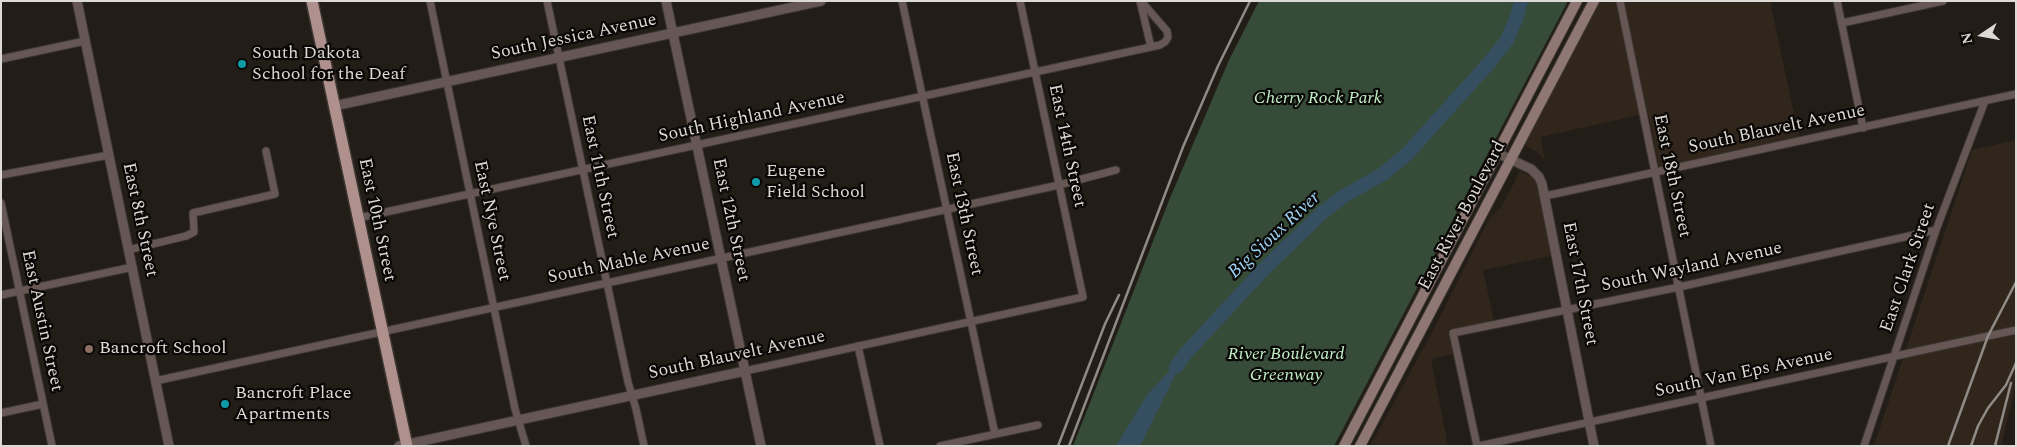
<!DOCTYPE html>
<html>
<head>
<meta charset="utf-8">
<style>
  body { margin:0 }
  #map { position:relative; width:2017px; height:447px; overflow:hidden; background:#221d17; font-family:Spectral,serif }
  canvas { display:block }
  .frame { position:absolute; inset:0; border:2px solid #ddd9d5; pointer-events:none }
  .north { position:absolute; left:1957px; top:10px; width:50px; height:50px; -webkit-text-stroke:4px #0a0806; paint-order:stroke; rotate:258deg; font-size:14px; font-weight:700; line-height:20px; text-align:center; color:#ddd9d5 }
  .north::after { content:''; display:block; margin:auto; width:18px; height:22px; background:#ddd9d5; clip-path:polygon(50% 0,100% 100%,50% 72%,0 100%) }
</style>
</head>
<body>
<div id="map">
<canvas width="2017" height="447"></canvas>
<div class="frame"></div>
<div class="north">N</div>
</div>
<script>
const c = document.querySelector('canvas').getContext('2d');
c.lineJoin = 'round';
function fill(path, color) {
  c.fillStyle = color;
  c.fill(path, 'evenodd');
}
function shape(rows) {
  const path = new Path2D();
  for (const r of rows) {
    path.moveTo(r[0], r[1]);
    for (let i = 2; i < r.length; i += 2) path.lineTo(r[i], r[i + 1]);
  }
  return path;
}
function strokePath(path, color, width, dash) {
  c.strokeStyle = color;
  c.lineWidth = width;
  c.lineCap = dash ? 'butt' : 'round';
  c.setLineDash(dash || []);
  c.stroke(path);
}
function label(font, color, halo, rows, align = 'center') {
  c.font = font + ' Spectral,serif';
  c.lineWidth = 4.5;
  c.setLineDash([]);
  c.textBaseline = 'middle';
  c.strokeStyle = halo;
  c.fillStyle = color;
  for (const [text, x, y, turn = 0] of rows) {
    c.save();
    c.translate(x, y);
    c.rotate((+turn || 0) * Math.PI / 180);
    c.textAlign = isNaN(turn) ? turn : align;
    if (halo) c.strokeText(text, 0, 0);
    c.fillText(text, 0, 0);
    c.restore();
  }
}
fill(shape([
  [1597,1,1770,1,1799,137,1659,168,1648,113,1541,137,1545,161,1538,153,1524,144],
  [2016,140,2016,383,2001,446,1874,446,1972,150],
  [1520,171,1532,177,1537,184,1551,256,1483,270,1494,321,1449,329,1454,354,1431,359,1448,446,1370,446,1435,327,1489,219,1502,206]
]), '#30261c');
fill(shape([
  [1259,1,1520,1,1520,4,1521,1,1568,1,1334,446,1073,446,1170,198,1229,60],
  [1500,48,1489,63,1453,102,1499,48],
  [1306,229,1208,330,1263,270]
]), '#364b38');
fill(shape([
  [1186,353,1140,446,1116,446,1147,395]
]), '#354f61');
strokePath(shape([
  [1176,367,1186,353,1263,270,1323,212,1344,196,1383,174,1407,154,1489,63,1507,40,1516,19,1521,1]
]), '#354f61', 14);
const minor = shape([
  [430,1,515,409,526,446],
  [547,1,628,382,636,409,644,446],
  [902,1,995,434],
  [1140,1,1151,47,1160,45,1165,42,1168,37,1167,31,1141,1],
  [1620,1,1711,446],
  [1837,1,1863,128],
  [1842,23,1943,1],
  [1,59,85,41],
  [1,175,109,155],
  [1545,196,2016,94],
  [1,203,52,446],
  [358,218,1151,47],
  [128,250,186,236,194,232,193,213,275,194,266,151],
  [1,295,133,267],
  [858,346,880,446],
  [745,371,1083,297,1020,1],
  [155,381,1059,185,1116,170],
  [1,413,43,404],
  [940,446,1038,425],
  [1477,446,1453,333,1679,287,1936,230],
  [1479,446,2016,330],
  [1864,446,1936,230,1985,101]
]);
const tertiary = shape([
  [77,1,169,446],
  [666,1,761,446],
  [334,106,821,1],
  [1497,153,1531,169,1539,177,1542,184,1594,446],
  [399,446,745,371]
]);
const secondary = shape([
  [1344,446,1577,1],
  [1360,446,1594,1]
]);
const primary = shape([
  [312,1,407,446]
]);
strokePath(minor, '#3c3732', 9);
strokePath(tertiary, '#3c3732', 11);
strokePath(secondary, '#3c3732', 12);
strokePath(primary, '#3c3732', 14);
strokePath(minor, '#665755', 7);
strokePath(tertiary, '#665755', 9);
strokePath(secondary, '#8f7774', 10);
strokePath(primary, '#af908c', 11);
strokePath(shape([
  [1058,446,1105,324,1119,295],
  [1069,446,1183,147,1218,66,1250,1],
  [1948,446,1988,336,2016,282],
  [1971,446,1978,426,1988,408,2006,385,2016,363],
  [1995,446,2011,383]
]), '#8f8b86', 2.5);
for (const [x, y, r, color] of [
  [242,64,5,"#0f9aa8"],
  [756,182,5,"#0f9aa8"],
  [89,349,5,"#8d6e63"],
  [225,404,5,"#0f9aa8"]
]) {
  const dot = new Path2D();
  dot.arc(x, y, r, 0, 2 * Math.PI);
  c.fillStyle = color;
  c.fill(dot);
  strokePath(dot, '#0a0806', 2);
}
label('18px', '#ddd9d5', '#0a0806', [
  ["South Jessica Avenue",574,38,-12],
  ["South Highland Avenue",752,118,-12],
  ["South Blauvelt Avenue",1777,130,-12],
  ["East 14th Street",1066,146,78],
  ["East 18th Street",1671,176,78],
  ["East 11th Street",599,177,78],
  ["East 13th Street",963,214,78],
  ["East River Boulevard",1463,216,-62],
  ["East 8th Street",139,220,78],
  ["East 10th Street",376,220,78],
  ["East 12th Street",730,220,78],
  ["East Nye Street",491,221,78],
  ["South Mable Avenue",629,262,-12],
  ["South Wayland Avenue",1692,268,-12],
  ["East Clark Street",1909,268,-71],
  ["East 17th Street",1579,284,79],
  ["East Austin Street",41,321,78],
  ["South Blauvelt Avenue",737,356,-12],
  ["South Van Eps Avenue",1744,374,-12]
]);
label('18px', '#ddd9d5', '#0a0806', [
  ["South Dakota",252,54],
  ["School for the Deaf",252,75],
  ["Eugene",766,172],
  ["Field School",766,193],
  ["Bancroft School",99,349],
  ["Bancroft Place",235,394],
  ["Apartments",235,415]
], 'left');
label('italic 18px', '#c0efc6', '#0a0806', [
  ["Cherry Rock Park",1318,99],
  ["River Boulevard",1286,355],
  ["Greenway",1286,376]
]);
label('italic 19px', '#9dd2f4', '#0a0806', [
  ["Big Sioux River",1275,236,-43]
]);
</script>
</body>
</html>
